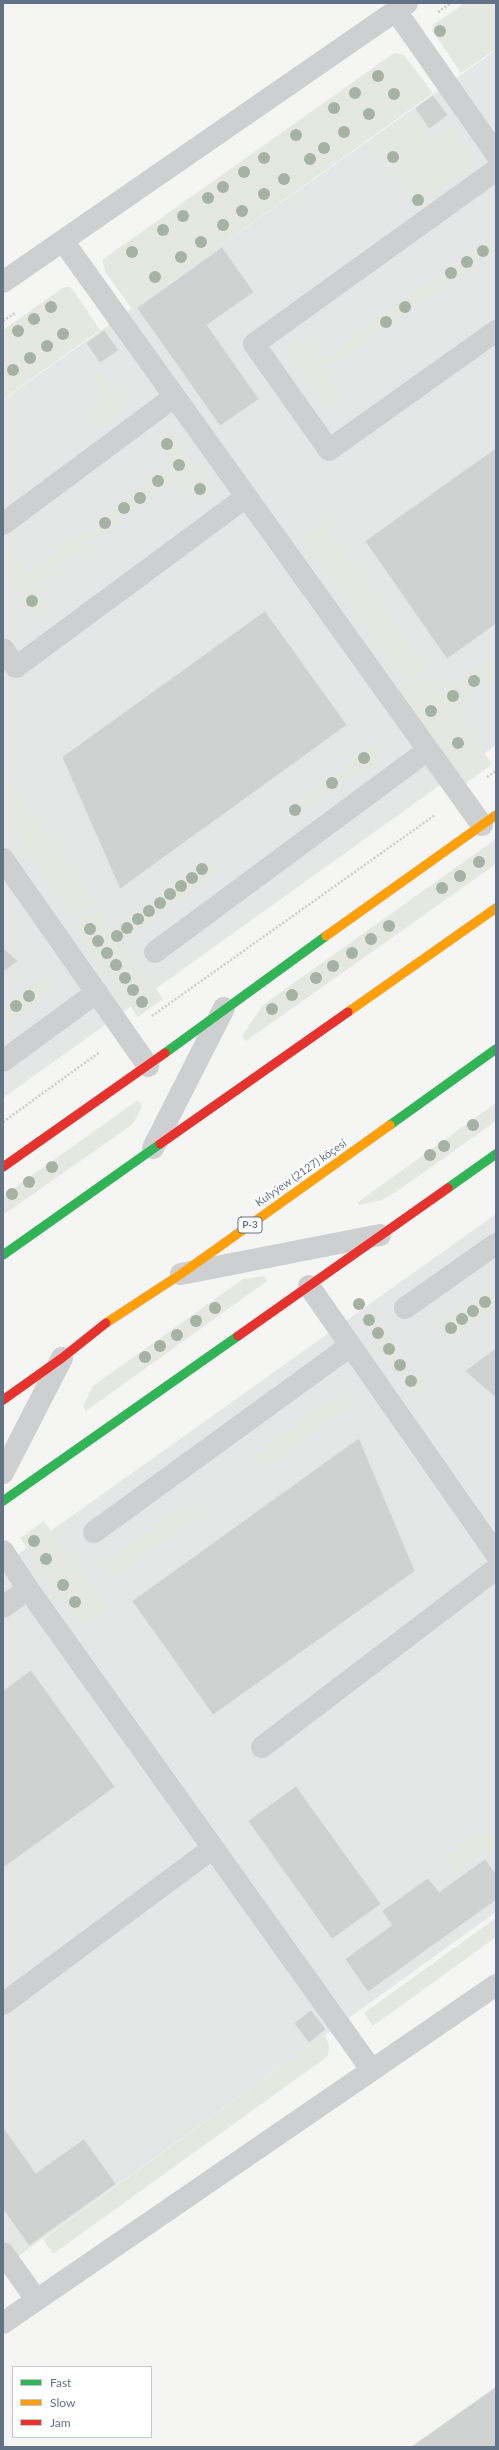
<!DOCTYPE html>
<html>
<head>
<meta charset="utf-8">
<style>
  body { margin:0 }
  #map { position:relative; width:499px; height:2450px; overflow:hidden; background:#f5f5f3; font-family:Lato,sans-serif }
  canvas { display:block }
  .frame { position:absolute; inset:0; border:4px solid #637286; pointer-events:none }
  .legend { position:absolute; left:12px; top:2366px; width:140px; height:72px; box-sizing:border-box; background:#fff; border:1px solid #c1c7cf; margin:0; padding:5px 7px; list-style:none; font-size:12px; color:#637286 }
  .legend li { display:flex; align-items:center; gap:8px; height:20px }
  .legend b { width:20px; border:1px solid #c1c7cf }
</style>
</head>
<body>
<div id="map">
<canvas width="499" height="2450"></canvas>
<div class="frame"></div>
<ul class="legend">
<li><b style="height:5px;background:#30b455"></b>Fast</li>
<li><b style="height:5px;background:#ff9f0a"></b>Slow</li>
<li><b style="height:5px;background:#e5322d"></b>Jam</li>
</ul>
</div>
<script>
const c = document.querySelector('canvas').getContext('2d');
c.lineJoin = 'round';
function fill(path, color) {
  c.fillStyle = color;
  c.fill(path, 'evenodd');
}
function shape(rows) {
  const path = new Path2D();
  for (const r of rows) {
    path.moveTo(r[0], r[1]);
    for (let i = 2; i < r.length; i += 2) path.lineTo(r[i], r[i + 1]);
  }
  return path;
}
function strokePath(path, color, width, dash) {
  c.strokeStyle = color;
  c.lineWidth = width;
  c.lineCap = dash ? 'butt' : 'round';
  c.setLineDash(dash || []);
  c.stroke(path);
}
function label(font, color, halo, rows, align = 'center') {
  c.font = font + ' Lato,sans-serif';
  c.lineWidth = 4;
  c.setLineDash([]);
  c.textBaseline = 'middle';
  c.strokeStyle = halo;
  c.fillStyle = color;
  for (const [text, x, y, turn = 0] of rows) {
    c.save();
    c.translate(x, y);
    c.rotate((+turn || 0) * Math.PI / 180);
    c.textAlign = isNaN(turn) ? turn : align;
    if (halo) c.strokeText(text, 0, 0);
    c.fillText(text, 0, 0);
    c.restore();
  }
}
fill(shape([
  [496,50,496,745,3,1098,3,400],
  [496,1214,496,1912,3,2267,3,1565]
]), '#e5e7e6');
fill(shape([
  [465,3,496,3,496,49,461,73,432,30,433,25],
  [394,53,404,55,433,93,132,309,106,273,102,260],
  [411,113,430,140,452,126,472,155,470,169,420,204,374,140],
  [496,197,496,219,488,204,492,198],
  [496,235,496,249,324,371,339,393,341,399,337,405,330,406,324,403,289,352,287,346,291,340,297,338,303,342,318,362],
  [64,287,69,287,73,290,100,330,3,399,3,330],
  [100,371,127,409,97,432,84,413,107,397,92,376],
  [169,433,175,436,211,487,212,493,209,499,203,500,197,497,181,475,34,583,49,604,50,610,46,616,40,617,34,614,3,571,3,551,12,553,27,574,174,466,160,447,158,440,162,434],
  [322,523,426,670,408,683,303,537],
  [496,655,496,675,452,707,492,764,465,784,401,694,428,675,442,693],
  [380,742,378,754,371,763,299,815,292,805],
  [3,774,95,903,75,917,3,815],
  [496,839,496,864,246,1041,242,1036,263,1005],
  [209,862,217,873,122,941,135,961,111,978,75,927,99,909,114,930],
  [139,966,163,999,138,1017,115,984],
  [52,972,50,989,42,999,3,1027,3,1007],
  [138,1100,142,1106,133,1124,3,1215,3,1196],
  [496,1103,496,1121,396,1192,381,1200,359,1205,358,1202],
  [264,1276,267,1281,86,1411,83,1406,93,1386,243,1279],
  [496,1284,496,1306,446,1342,445,1326,449,1318],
  [382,1327,423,1388,413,1395,372,1334],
  [340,1397,353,1404,264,1469,254,1455,330,1400],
  [188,1502,199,1516,110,1579,109,1564,114,1556],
  [44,1521,108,1610,84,1627,20,1538],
  [492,1833,496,1834,496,1859,488,1849,456,1872,445,1856,474,1835],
  [496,1918,496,1937,373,2026,364,2013],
  [325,2035,329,2045,328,2056,53,2254,43,2239]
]), '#e4e8e1');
const building = shape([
  [433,95,448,115,429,129,415,108,433,95],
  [222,247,254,292,207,325,259,399,220,426,137,308,222,247],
  [104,330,119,350,100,363,86,343,104,330],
  [496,448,496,624,447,659,365,541,496,448],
  [265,611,347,725,120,889,62,757,265,611],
  [3,948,18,961,3,972,3,948],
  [496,1348,496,1398,465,1371,496,1348],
  [359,1438,415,1571,213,1715,132,1601,359,1438],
  [31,1670,115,1787,3,1868,3,1691,31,1670],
  [296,1786,381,1904,332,1939,248,1821,296,1786],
  [485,1859,496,1874,496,1900,368,1992,345,1959,392,1925,382,1911,428,1878,439,1892,485,1859],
  [311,2010,326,2029,309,2043,294,2023,311,2010],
  [3,2127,36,2173,84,2139,116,2184,29,2246,3,2209,3,2127],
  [496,2387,496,2447,411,2447,496,2387]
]);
fill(building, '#d0d1d1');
strokePath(building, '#e4e4e3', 1);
const fast = shape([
  [165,1053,326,936],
  [390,1125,496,1049],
  [448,1188,496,1154],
  [3,1255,160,1144],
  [3,1501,238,1336]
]);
const slow = shape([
  [326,936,496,815],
  [348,1012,496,908],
  [106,1323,181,1274,390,1125]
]);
const jam = shape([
  [160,1144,348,1012],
  [3,1167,165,1053],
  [238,1336,448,1188],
  [3,1400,62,1358,106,1323]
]);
strokePath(fast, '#d1d3d4', 10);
strokePath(slow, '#d1d3d4', 10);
strokePath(jam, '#d1d3d4', 10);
strokePath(shape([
  [438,12,451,3],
  [3,321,15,313],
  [487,777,496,771],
  [152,1016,435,815],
  [3,1122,100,1052]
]), '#cccccd', 2.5, [2, 2]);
strokePath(shape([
  [396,11,496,154],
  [496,170,254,344,329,450,496,331],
  [63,241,482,825],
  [3,282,407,3],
  [3,524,174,397],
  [3,649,16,667,246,497],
  [3,859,148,1066],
  [155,952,428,750],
  [3,1061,97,992],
  [309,1286,496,1554],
  [405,1308,496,1244],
  [94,1532,350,1346],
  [3,1551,28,1589,371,2069],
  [3,1607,28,1589],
  [262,1747,496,1569],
  [3,2004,213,1848],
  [3,2253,36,2299],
  [3,2323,496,1985]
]), '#cecfd0', 22);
strokePath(shape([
  [153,1148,224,1008],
  [181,1274,380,1235],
  [3,1473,62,1358]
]), '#cecfd0', 22);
strokePath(fast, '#30b455', 9);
strokePath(slow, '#ff9f0a', 9);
strokePath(jam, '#e5322d', 9);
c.fillStyle = '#a5b2a4';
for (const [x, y] of [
  [440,31],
  [378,76],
  [355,93],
  [394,94],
  [334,108],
  [369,114],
  [344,132],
  [296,135],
  [324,148],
  [393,157],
  [264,158],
  [310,159],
  [244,172],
  [284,179],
  [223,187],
  [264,194],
  [208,198],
  [418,200],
  [242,211],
  [183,216],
  [223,225],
  [163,230],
  [201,242],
  [483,251],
  [132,252],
  [181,257],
  [467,262],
  [451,273],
  [155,277],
  [51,307],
  [405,307],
  [34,319],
  [386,322],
  [18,331],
  [63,334],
  [47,346],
  [30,358],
  [13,370],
  [167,444],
  [179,465],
  [158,481],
  [200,489],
  [140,498],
  [124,508],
  [105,523],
  [32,601],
  [474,681],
  [453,696],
  [431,711],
  [458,743],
  [364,758],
  [332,783],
  [295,810],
  [479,862],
  [202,869],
  [460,876],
  [192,878],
  [181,886],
  [442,888],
  [170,894],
  [160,903],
  [149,911],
  [138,919],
  [389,926],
  [127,928],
  [90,929],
  [117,936],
  [371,939],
  [98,941],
  [107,953],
  [352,953],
  [116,965],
  [333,966],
  [125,978],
  [316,978],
  [133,990],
  [292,995],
  [29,996],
  [142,1002],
  [16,1006],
  [272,1009],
  [473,1125],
  [444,1146],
  [430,1155],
  [52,1167],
  [29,1182],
  [12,1194],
  [485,1302],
  [359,1304],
  [215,1308],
  [473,1311],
  [462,1319],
  [369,1320],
  [196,1321],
  [451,1328],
  [378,1333],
  [177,1335],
  [160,1346],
  [389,1349],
  [145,1357],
  [400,1365],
  [411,1381],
  [34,1541],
  [46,1559],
  [63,1585],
  [75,1602]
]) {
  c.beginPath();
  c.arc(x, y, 6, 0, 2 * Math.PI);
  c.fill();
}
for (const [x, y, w] of [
  [250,1225,24]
]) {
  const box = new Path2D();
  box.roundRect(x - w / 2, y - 8, w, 16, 3);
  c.fillStyle = '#fff';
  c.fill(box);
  strokePath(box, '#637286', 1);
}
label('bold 10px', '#637286', null, [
  ["P-3",250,1225]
]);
label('11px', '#637286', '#fff', [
  ["Kulyýew (2127) köçesi",301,1173,-35]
]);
</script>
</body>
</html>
